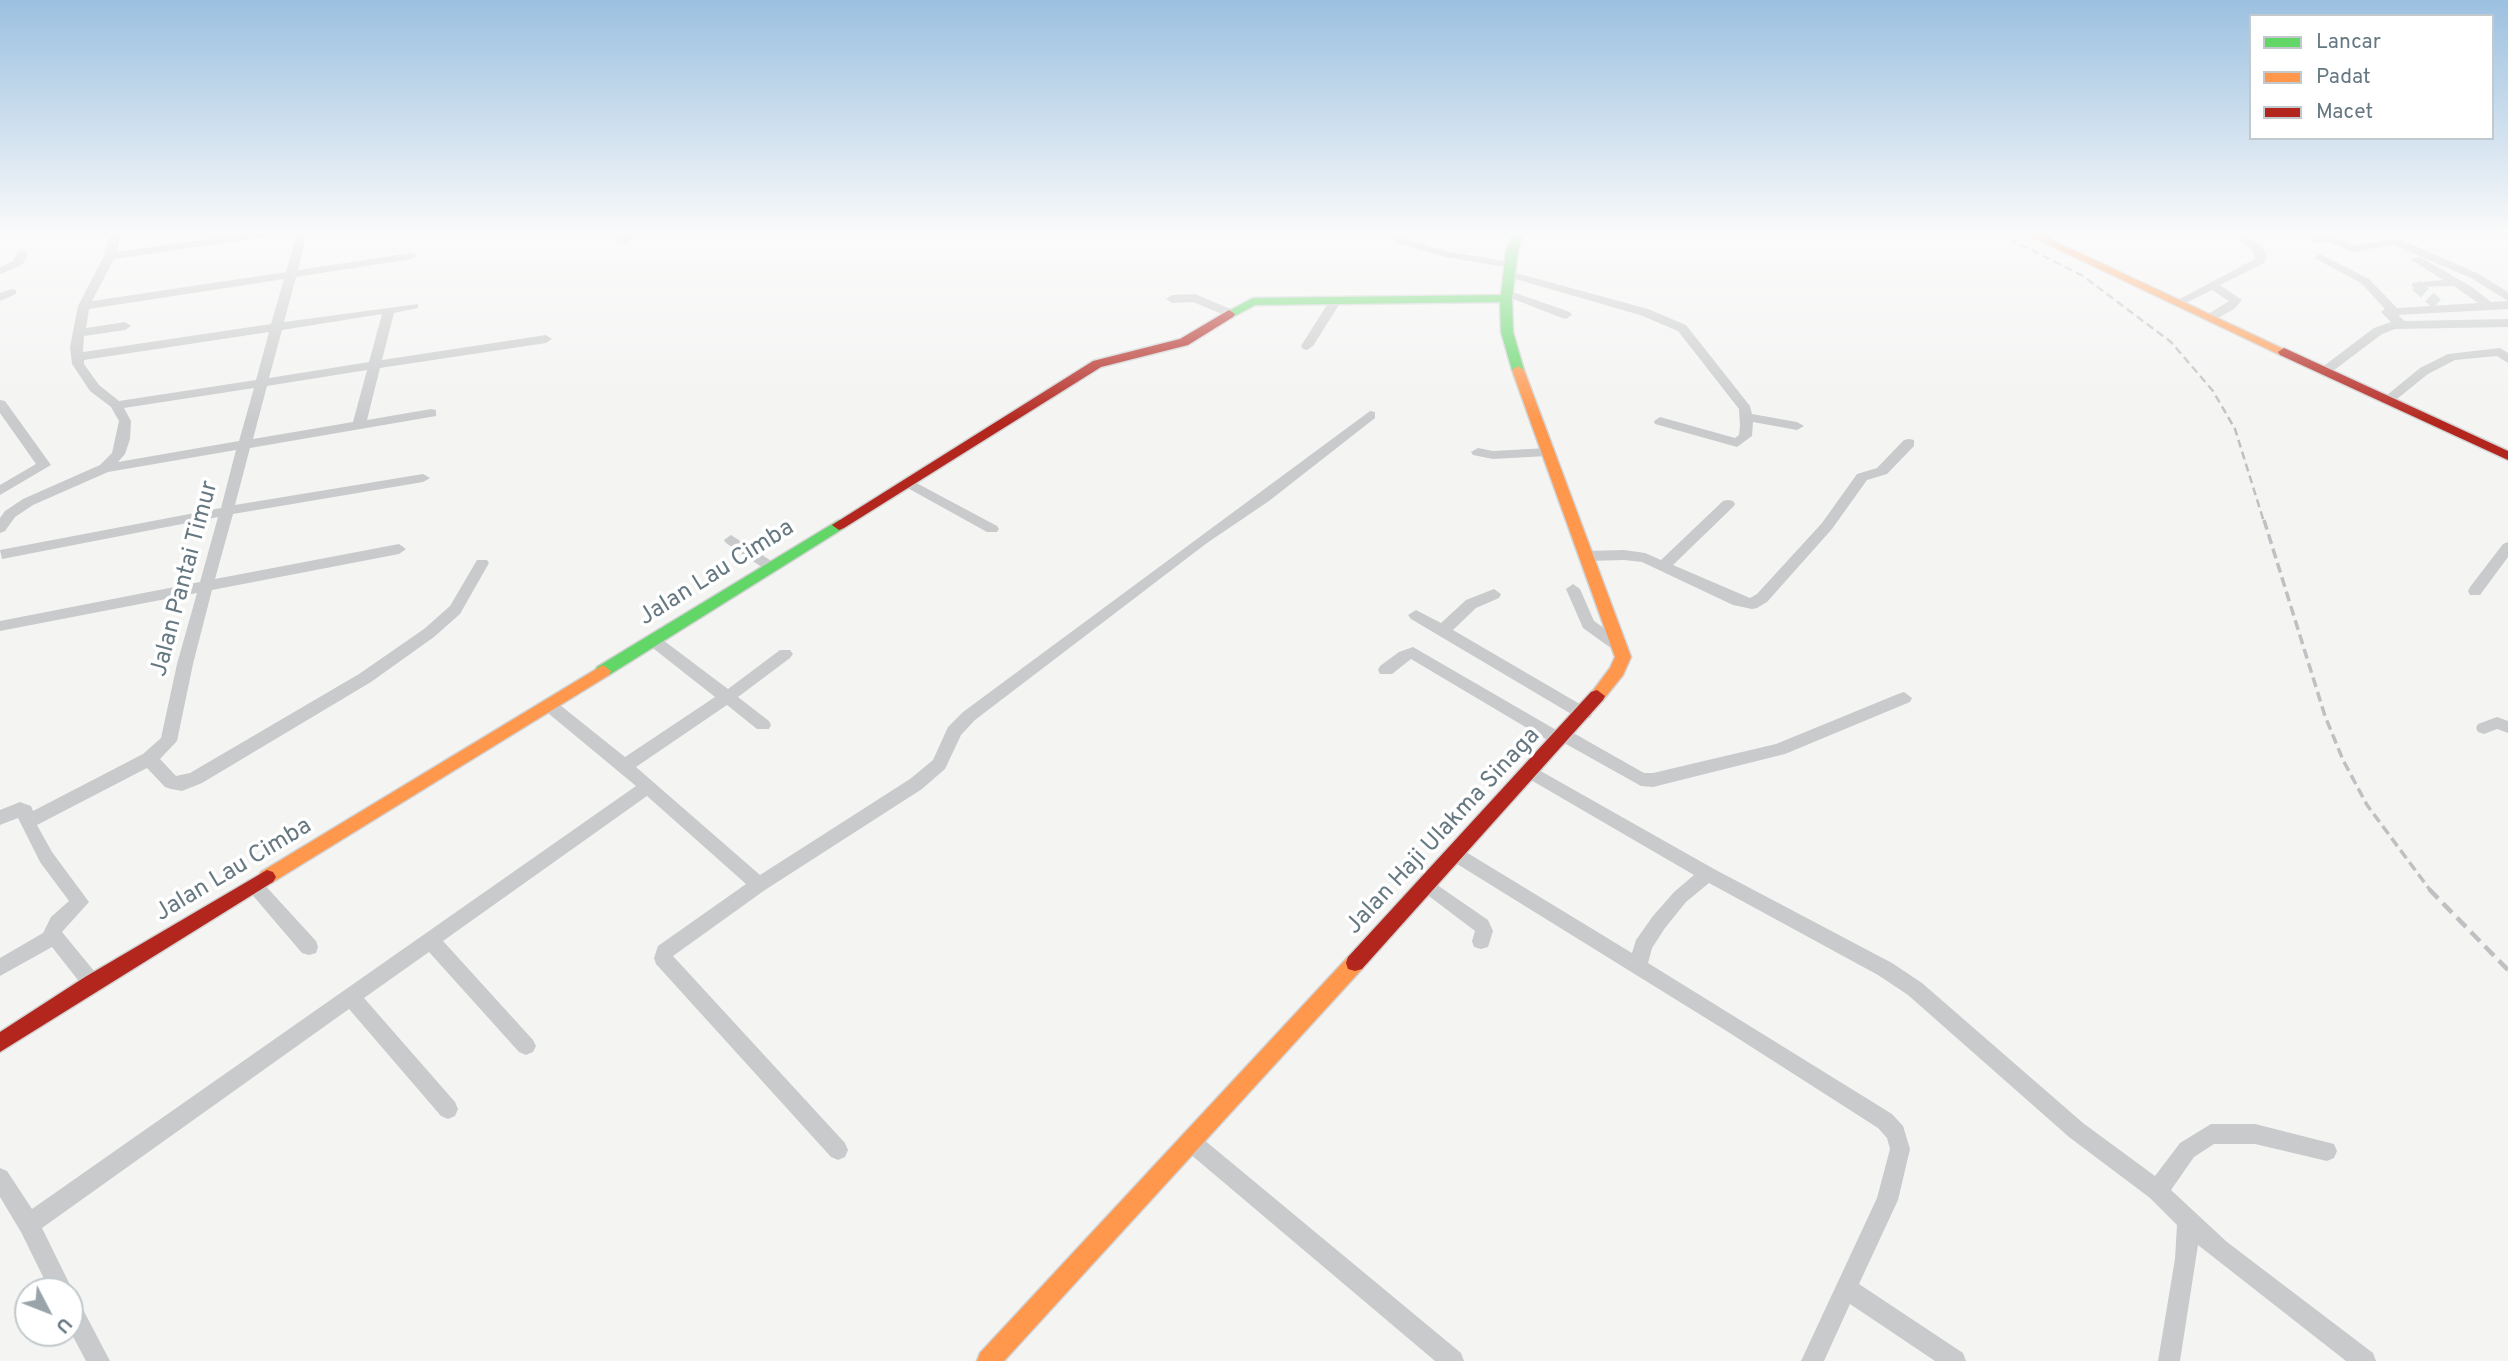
<!DOCTYPE html>
<html>
<head>
<meta charset="utf-8">
<style>
  body { margin:0 }
  #map { position:relative; width:2508px; height:1361px; overflow:hidden; background:#f4f4f3; font-family:Overpass,sans-serif }
  canvas { display:block }
  .legend { position:absolute; left:2249px; top:14px; width:245px; height:126px; box-sizing:border-box; background:#fff; border:2px solid #c2c9cd; margin:0; padding:9px 12px; list-style:none; font-size:21px; color:#667882 }
  .legend li { display:flex; align-items:center; gap:14px; height:35px }
  .legend b { width:35px; border:2px solid #c2c9cd }
  .north { position:absolute; left:14px; top:1277px; width:70px; height:70px; box-sizing:border-box; background:#fff; border:2px solid #c2c9cd; border-radius:50%; rotate:132deg; font-size:19px; font-weight:700; line-height:28px; text-align:center; color:#667882 }
  .north::after { content:''; display:block; margin:auto; width:24px; height:32px; background:#98a3aa; clip-path:polygon(50% 0,100% 100%,50% 72%,0 100%) }
</style>
</head>
<body>
<div id="map">
<canvas width="2508" height="1361"></canvas>
<ul class="legend">
<li><b style="height:9px;background:#63d668"></b>Lancar</li>
<li><b style="height:9px;background:#ff974d"></b>Padat</li>
<li><b style="height:9px;background:#b3261e"></b>Macet</li>
</ul>
<div class="north">U</div>
</div>
<script>
const c = document.querySelector('canvas').getContext('2d');
c.lineJoin = 'round';
function shape(rows) {
  const path = new Path2D();
  for (const r of rows) {
    path.moveTo(r[0], r[1]);
    for (let i = 2; i < r.length; i += 2) path.lineTo(r[i], r[i + 1]);
  }
  return path;
}
function strokePath(path, color, width, dash) {
  c.strokeStyle = color;
  c.lineWidth = width;
  c.lineCap = dash ? 'butt' : 'round';
  c.setLineDash(dash || []);
  c.stroke(path);
}
function fill(path, color) {
  c.fillStyle = color;
  c.fill(path, 'evenodd');
}
function label(font, color, halo, rows, align = 'center') {
  c.font = font + ' Overpass,sans-serif';
  c.lineWidth = 7;
  c.setLineDash([]);
  c.textBaseline = 'middle';
  c.strokeStyle = halo;
  c.fillStyle = color;
  for (const [text, x, y, turn = 0] of rows) {
    c.save();
    c.translate(x, y);
    c.rotate((+turn || 0) * Math.PI / 180);
    c.textAlign = isNaN(turn) ? turn : align;
    if (halo) c.strokeText(text, 0, 0);
    c.fillText(text, 0, 0);
    c.restore();
  }
}
strokePath(shape([
  [2416,285,2437,304]
]), '#c9cfd1', 12, [12, 6]);
const fast = shape([
  [1513,233,1523,233,1518,251,1512,298,1513,332,1524,370,1522,373,1518,374,1512,370,1501,332,1500,302,1255,305,1233,317,1229,318,1223,314,1253,298,1501,295,1506,251,1513,233],
  [839,520,844,522,846,525,844,528,609,675,597,675,595,671,597,667,839,520]
]);
const slow = shape([
  [2024,233,2037,233,2290,352,2284,356,2280,355,2024,233],
  [1518,366,1524,370,1631,657,1623,675,1603,700,1597,702,1589,696,1610,668,1615,657,1512,370,1518,366],
  [603,665,611,671,609,675,273,882,267,884,261,882,258,877,261,872,603,665],
  [1355,955,1362,957,1364,963,1362,969,1004,1361,977,1361,980,1353,1348,957,1355,955]
]);
const jam = shape([
  [1229,310,1235,314,1233,317,1188,345,1101,367,844,528,839,530,832,525,1093,361,1180,339,1229,310],
  [2284,348,2508,451,2508,460,2280,355,2278,352,2284,348],
  [1597,690,1605,696,1603,700,1362,969,1355,971,1348,969,1346,963,1348,957,1591,692,1597,690],
  [267,870,273,872,276,877,273,882,0,1052,0,1032,85,977,267,870]
]);
strokePath(fast, '#d1d2d3', 3);
strokePath(slow, '#d1d2d3', 3);
strokePath(jam, '#d1d2d3', 3);
fill(shape([
  [111,233,121,233,117,252,251,233,278,233,273,236,114,259,92,301,286,272,297,233,307,233,298,270,412,253,418,256,412,259,296,277,284,322,418,304,418,308,394,313,382,360,546,335,552,339,546,343,380,368,367,420,431,409,436,410,436,416,250,448,235,505,423,474,430,478,423,482,233,514,215,579,399,544,406,549,399,554,212,590,193,664,177,741,160,759,176,776,190,773,359,674,424,629,450,606,477,560,487,560,489,563,460,614,434,637,371,682,202,783,182,791,171,789,165,787,147,768,37,825,52,852,89,902,62,932,99,977,101,983,99,989,92,991,85,989,52,947,0,976,0,958,43,933,51,917,69,901,40,862,18,818,0,825,0,810,20,802,31,806,33,811,143,754,161,738,177,664,197,593,0,631,0,621,200,582,218,517,2,559,0,550,221,508,236,450,108,472,33,505,15,517,5,531,0,533,0,518,5,511,23,499,100,465,112,453,119,421,111,407,90,391,72,364,70,347,78,306,104,256,111,233],
  [284,279,271,324,83,352,84,336,125,330,131,326,125,322,86,328,89,309,284,279],
  [382,314,369,362,269,378,282,330,382,314],
  [269,332,256,380,119,401,99,385,84,364,84,360,269,332],
  [367,370,353,422,253,439,267,386,367,370],
  [254,388,239,441,118,462,125,454,130,439,131,421,124,408,254,388],
  [371,233,382,233,376,236,371,233],
  [626,233,638,233,626,243,618,243,618,239,626,233],
  [1394,233,1408,240,1450,252,1511,262,1517,265,1511,268,1445,257,1400,244,1388,236,1394,233],
  [2226,233,2239,233,2262,246,2267,257,2264,263,2220,285,2242,300,2234,309,2211,322,2207,321,2207,315,2229,301,2212,290,2178,307,2172,303,2255,259,2253,250,2226,233],
  [2499,233,2508,233,2508,237,2500,235,2499,233],
  [2330,235,2354,245,2399,239,2479,274,2508,292,2508,301,2471,278,2394,245,2353,252,2329,242,2314,243,2308,240,2330,235],
  [22,251,28,254,22,265,0,274,0,267,13,261,18,252,22,251],
  [2320,254,2369,279,2397,308,2478,303,2454,286,2412,287,2412,283,2443,280,2410,259,2420,257,2472,287,2491,302,2508,301,2508,309,2398,315,2405,321,2508,319,2508,327,2395,329,2382,334,2329,374,2321,374,2321,368,2374,328,2391,322,2381,312,2385,309,2361,283,2316,259,2314,257,2320,254],
  [1509,271,1648,309,1686,325,1750,406,1752,414,1797,422,1804,426,1797,430,1753,422,1752,436,1737,447,1655,424,1654,421,1660,417,1735,438,1739,435,1740,426,1739,409,1678,331,1640,315,1505,276,1505,272,1509,271],
  [12,289,16,290,16,294,0,301,0,293,12,289],
  [1507,290,1570,312,1572,315,1566,319,1562,318,1503,295,1501,293,1507,290],
  [1195,294,1233,310,1235,313,1229,317,1193,302,1172,303,1166,299,1172,295,1195,294],
  [1336,296,1342,300,1313,346,1307,350,1303,349,1301,346,1330,300,1336,296],
  [2500,348,2508,353,2508,363,2497,356,2455,360,2428,374,2392,403,2382,403,2381,400,2420,368,2448,354,2500,348],
  [0,400,5,401,51,465,0,495,0,485,36,464,0,413,0,400],
  [1370,411,1375,412,1375,418,1269,501,1207,543,975,720,961,735,945,769,922,789,765,890,673,956,845,1143,848,1150,845,1157,838,1160,831,1157,656,964,654,958,658,946,746,884,647,796,443,941,533,1040,536,1046,533,1052,526,1055,519,1052,429,952,364,998,455,1102,458,1109,455,1116,448,1119,441,1116,349,1009,42,1228,73,1291,71,1297,78,1300,110,1361,86,1361,70,1331,70,1291,50,1291,21,1232,0,1197,0,1168,7,1171,32,1209,636,786,543,709,541,705,543,701,555,701,625,757,715,697,649,645,646,641,649,637,659,637,728,689,780,650,790,650,793,654,790,658,738,697,769,721,771,725,769,729,757,729,727,705,636,767,760,875,910,779,933,760,948,727,963,712,1370,411],
  [1909,439,1914,440,1914,446,1887,474,1867,480,1832,529,1767,602,1757,608,1752,609,1733,605,1642,562,1624,560,1586,561,1579,556,1586,551,1624,550,1645,553,1661,560,1723,501,1728,500,1733,501,1735,504,1733,507,1673,565,1750,598,1757,594,1822,523,1857,474,1877,468,1904,440,1909,439],
  [1478,448,1493,451,1547,448,1554,452,1547,456,1493,459,1473,455,1471,452,1478,448],
  [909,479,997,526,999,529,997,532,987,532,904,486,902,483,909,479],
  [731,535,776,564,778,567,776,570,766,570,726,543,724,540,731,535],
  [2508,542,2508,557,2480,595,2470,595,2468,591,2470,587,2503,544,2508,542],
  [1573,584,1580,589,1594,621,1625,643,1628,647,1625,651,1615,651,1583,628,1566,589,1573,584],
  [1494,589,1501,594,1499,598,1476,608,1453,630,1590,710,1592,714,1590,718,1578,718,1411,619,1408,615,1416,610,1441,623,1466,600,1494,589],
  [1413,647,1558,731,1564,729,1570,731,1644,773,1653,773,1776,744,1898,694,1904,692,1912,698,1910,702,1785,754,1653,787,1641,786,1566,744,1560,746,1554,744,1411,659,1392,674,1380,674,1378,670,1380,666,1399,652,1413,647],
  [2497,717,2508,721,2508,733,2497,729,2484,734,2478,732,2476,728,2478,724,2497,717],
  [1530,765,1714,869,1892,963,1922,983,2083,1123,2155,1176,2180,1143,2211,1124,2255,1124,2334,1144,2337,1151,2334,1158,2327,1161,2255,1144,2214,1144,2194,1157,2171,1190,2227,1242,2373,1353,2376,1361,2346,1361,2198,1245,2180,1361,2158,1361,2175,1259,2177,1225,2150,1198,2069,1137,1908,995,1878,975,1709,883,1686,902,1665,928,1652,948,1648,963,1892,1114,1903,1126,1910,1149,1898,1200,1859,1284,1963,1353,1966,1361,1935,1361,1850,1304,1824,1361,1801,1361,1877,1198,1890,1149,1887,1138,1878,1128,1725,1030,1449,859,1446,854,1449,849,1455,847,1461,849,1632,953,1636,940,1653,916,1674,892,1694,875,1524,776,1522,771,1524,766,1530,765],
  [1427,878,1488,920,1493,931,1488,947,1481,949,1474,947,1472,941,1475,931,1421,890,1418,885,1421,880,1427,878],
  [255,879,261,881,316,941,318,947,316,953,309,955,302,953,249,891,246,886,249,881,255,879],
  [1190,1131,1197,1134,1461,1353,1464,1361,1435,1361,1183,1148,1180,1141,1183,1134,1190,1131]
]), '#c9cacb');
fill(fast, '#63d668');
fill(slow, '#ff974d');
fill(jam, '#b3261e');
strokePath(shape([
  [1998,233,2083,276,2171,342,2213,391,2235,429,2264,522]
]), '#bec0c1', 2.5, [8, 4.5]);
strokePath(shape([
  [2264,520,2325,716,2343,760,2367,805,2430,890]
]), '#bec0c1', 3.5, [10, 5]);
strokePath(shape([
  [2429,889,2508,970]
]), '#bec0c1', 4.5, [13, 7]);
const sky = c.createLinearGradient(0, 0, 0, 423);
sky.addColorStop(0, '#9bc0e0');
sky.addColorStop(0.55, '#fafafa');
sky.addColorStop(1, '#fafafa00');
c.fillStyle = sky;
c.fillRect(0, 0, 2508, 423);
label('24px', '#667882', '#fff', [
  ["Jalan Lau Cimba",717,574,-32],
  ["Jalan Pantai Timur",186,579,-75],
  ["Jalan Haji Ulakma Sinaga",1444,832,-47],
  ["Jalan Lau Cimba",234,871,-31]
]);
</script>
</body>
</html>
